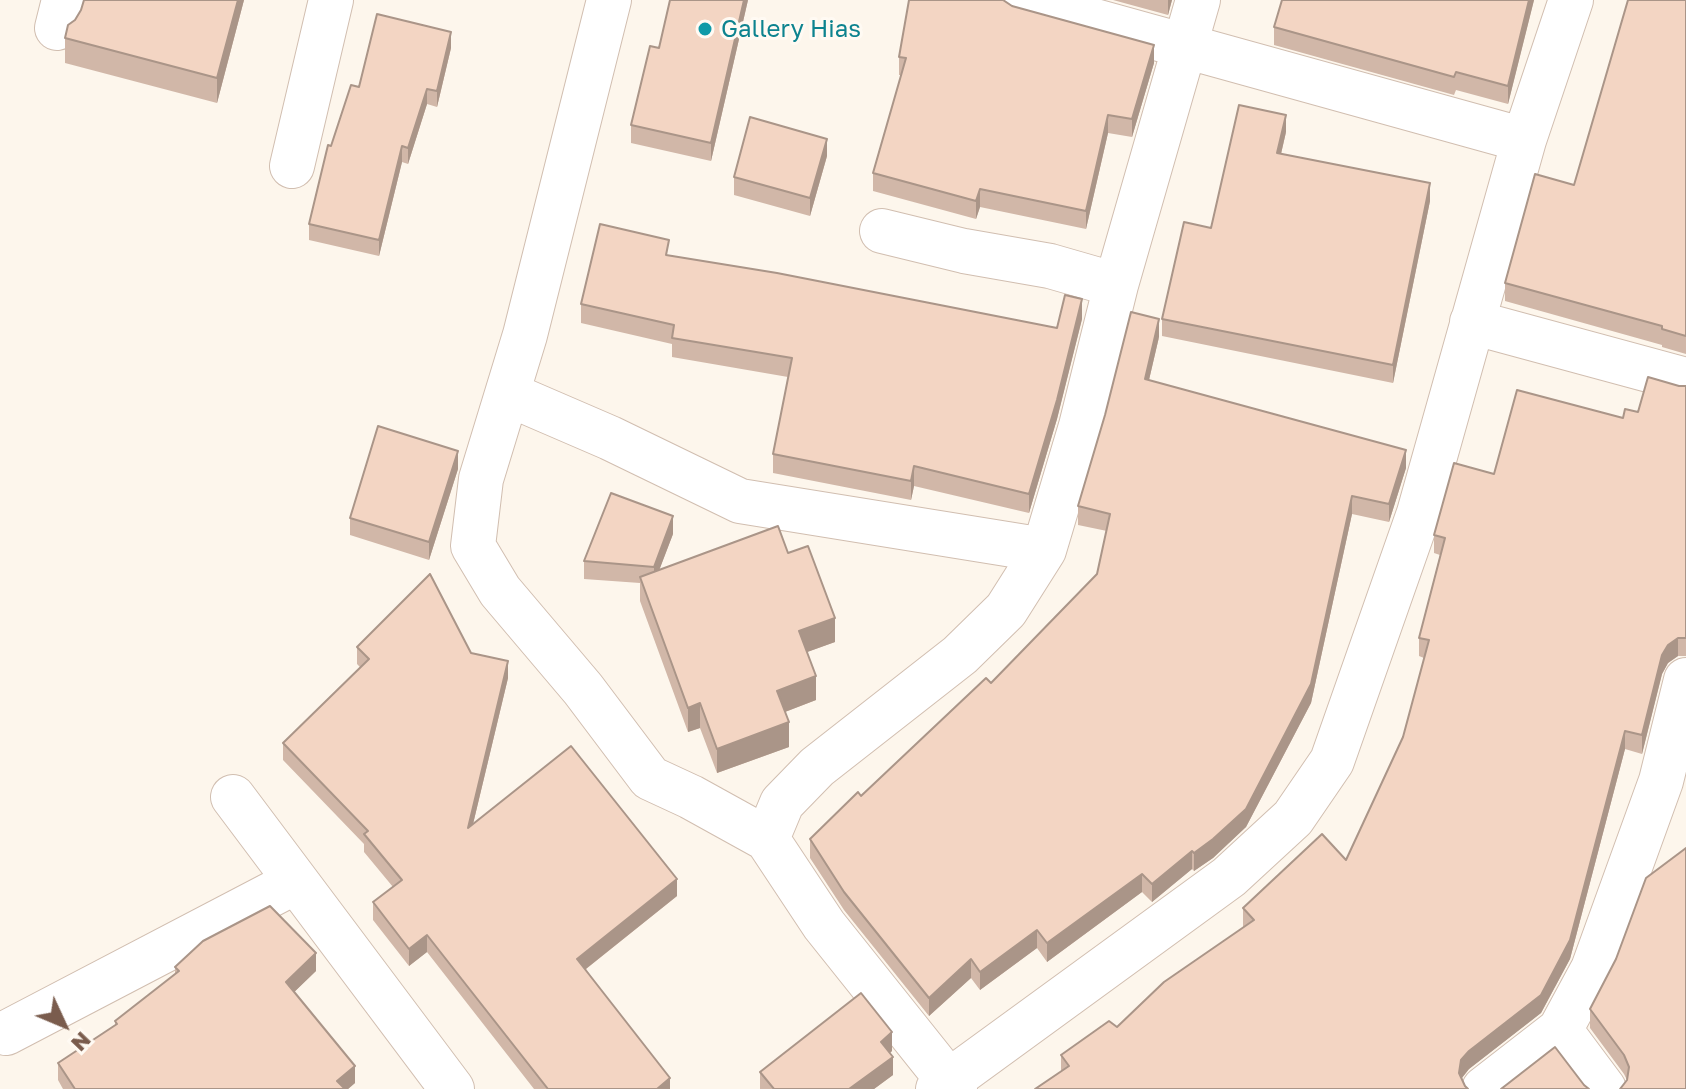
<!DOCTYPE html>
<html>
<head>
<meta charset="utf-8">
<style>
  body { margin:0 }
  #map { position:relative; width:1686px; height:1089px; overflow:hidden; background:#fdf6ec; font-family:"Golos Text",sans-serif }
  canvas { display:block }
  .north { position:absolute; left:24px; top:985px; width:80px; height:80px; -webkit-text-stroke:6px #fffaf3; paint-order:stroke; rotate:134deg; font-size:22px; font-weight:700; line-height:32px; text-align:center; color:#7a5c4d }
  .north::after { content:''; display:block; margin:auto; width:28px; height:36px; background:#7a5c4d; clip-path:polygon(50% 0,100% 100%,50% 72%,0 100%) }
</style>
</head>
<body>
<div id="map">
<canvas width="1686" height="1089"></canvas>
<div class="north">N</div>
</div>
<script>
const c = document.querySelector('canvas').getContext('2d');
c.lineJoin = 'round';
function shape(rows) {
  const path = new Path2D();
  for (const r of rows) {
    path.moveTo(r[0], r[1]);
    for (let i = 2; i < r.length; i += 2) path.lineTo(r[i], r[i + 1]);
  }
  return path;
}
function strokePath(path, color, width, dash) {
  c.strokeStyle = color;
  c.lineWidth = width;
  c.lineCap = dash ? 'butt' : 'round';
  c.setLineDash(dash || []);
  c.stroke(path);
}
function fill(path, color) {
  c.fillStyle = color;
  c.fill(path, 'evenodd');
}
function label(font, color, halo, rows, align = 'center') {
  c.font = font + ' "Golos Text",sans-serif';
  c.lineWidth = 6;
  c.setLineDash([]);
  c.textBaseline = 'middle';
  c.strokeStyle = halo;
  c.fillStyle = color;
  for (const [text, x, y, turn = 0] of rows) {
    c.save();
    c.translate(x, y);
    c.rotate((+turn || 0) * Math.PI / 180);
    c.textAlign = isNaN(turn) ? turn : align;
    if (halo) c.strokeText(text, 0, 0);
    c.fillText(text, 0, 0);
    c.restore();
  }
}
const minor = shape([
  [609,0,525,335,481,479,473,546,500,591,583,689,650,778,691,797,767,839],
  [1019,0,1524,140],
  [57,28,64,0],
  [292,166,331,0],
  [882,231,964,251,1050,266,1116,285],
  [1472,322,1686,380],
  [508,394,610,438,740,501,1044,550],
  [233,797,452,1089],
  [1560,1030,1604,1089],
  [6,1033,295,882],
  [938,1089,1229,877,1293,818,1332,761,1419,513,1524,140,1571,0],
  [955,1089,824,925,767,839,782,803,817,767,960,655,1006,610,1044,550,1081,426,1116,285,1198,0],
  [1484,1089,1560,1030,1593,969,1661,781,1686,680]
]);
strokePath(minor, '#d1beb0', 46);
strokePath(minor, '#fff', 44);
fill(shape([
  [84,0,244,0,217,103,65,63,65,38,81,10],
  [748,0,711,161,631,143,631,125,659,48],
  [1113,0,1172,0,1168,15],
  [1282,0,1534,0,1508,104,1456,90,1454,95,1274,45,1274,27],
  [1686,0,1686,354,1662,347,1662,345,1505,301,1505,283,1574,185],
  [1012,6,1154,63,1132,137,1108,133,1086,229,980,207,976,219,873,191,873,173,901,75,899,75,899,57],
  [451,48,437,107,427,104,408,164,402,162,379,256,309,240,309,224,331,146,359,87],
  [1286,132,1281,154,1430,201,1393,383,1162,336,1162,319,1211,228],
  [827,156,810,216,734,195,734,177],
  [669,255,1057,328,1082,319,1057,419,1029,513,914,486,911,500,773,473,773,454,788,377,672,357,672,344,581,323,581,304],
  [1159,337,1149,380,1406,468,1389,522,1352,514,1311,703,1246,827,1213,858,1194,871,1192,869,1152,902,1142,892,1047,962,1037,948,980,990,971,978,929,1016,844,910,810,858,810,839,991,683,1097,574,1107,531,1078,525,1078,506],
  [1679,386,1686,386,1686,656,1678,656,1668,663,1662,674,1642,754,1625,749,1570,959,1541,1013,1469,1069,1462,1078,1061,1071,1061,1055,1117,1027,1243,927,1243,908,1346,860,1403,737,1424,658,1419,656,1419,638,1440,555,1434,553,1434,535,1494,474,1623,418,1638,412],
  [458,469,429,560,350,535,350,518],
  [673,534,659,570,788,553,835,642,807,652,816,700,785,712,789,747,717,773,700,728,688,732,640,601,640,583,584,579,584,561],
  [357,647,471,653,508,678,473,824,677,896,586,969,670,1089,534,1089,427,952,409,966,373,920,373,902,393,887,364,852,364,844,283,760,283,743,360,667,357,664],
  [1686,848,1627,1080,1624,1074,1590,1028,1590,1009],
  [175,967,316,971,294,992,355,1083,348,1089,63,1089,58,1080,58,1063,115,1025,115,1021,175,974],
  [892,1051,890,1053,893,1075,874,1089,760,1089,760,1072]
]), '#d1b7a8');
fill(shape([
  [238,0,244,0,217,103,217,78],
  [744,0,748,0,711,161,711,143],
  [1168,0,1172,0,1168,15],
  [1529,0,1534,0,1508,104,1508,86],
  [451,32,451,48,437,107,437,91],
  [1154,45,1154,63,1132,137,1132,119],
  [427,89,427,104,408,164,408,148],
  [1108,115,1108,133,1086,229,1086,211],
  [1286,115,1286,132,1277,171,1277,153],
  [827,139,827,156,810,216,810,198],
  [402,146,402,162,379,256,379,240],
  [1430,183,1430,201,1393,383,1393,365],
  [980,189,980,207,976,219,976,201],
  [1082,299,1082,319,1057,419,1029,513,1029,494],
  [1159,319,1159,337,1145,397,1145,379],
  [1406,450,1406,468,1389,522,1389,504],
  [458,451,458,469,429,560,429,542],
  [914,466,914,486,911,500,911,481],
  [1352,496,1352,514,1311,703,1246,827,1213,858,1194,871,1194,853],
  [673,516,673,534,654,584,654,567],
  [835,618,835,642,799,655,799,631],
  [1678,638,1678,656,1668,663,1662,674,1642,754,1642,735,1662,655,1668,645],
  [508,661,508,678,468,845,468,828],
  [816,676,816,700,777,715,777,691],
  [700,703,700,728,688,732,688,708],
  [789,722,789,747,717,773,717,749],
  [1625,731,1625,749,1570,959,1541,1013,1469,1069,1461,1079,1459,1073,1461,1060],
  [1192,851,1192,869,1152,902,1152,884],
  [1142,874,1142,892,1047,962,1047,943],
  [677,879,677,896,577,976,577,959],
  [1037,930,1037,948,980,990,980,972],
  [427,935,427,952,409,966,409,949],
  [316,953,316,971,286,1000,286,982],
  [971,959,971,978,929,1016,929,998],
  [892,1032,892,1051,881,1061,881,1042],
  [893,1057,893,1075,874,1089,849,1089],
  [355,1066,355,1083,348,1089,337,1089,337,1081],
  [670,1078,670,1089,657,1089]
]), '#aa9588');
const building = shape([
  [84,0,238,0,217,78,65,38,68,25,75,20,81,10,84,0],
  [670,0,744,0,711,143,631,125,650,46,659,48,670,0],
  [909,0,1003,0,1012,6,1154,45,1132,119,1108,115,1086,211,980,189,976,201,873,173,906,58,899,57,909,0],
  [1282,0,1529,0,1508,86,1456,72,1454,77,1274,27,1282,0],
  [1628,0,1686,0,1686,336,1662,329,1662,326,1505,283,1535,174,1574,185,1628,0],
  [377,14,451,32,437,91,427,89,408,148,402,146,379,240,309,224,328,145,331,146,351,85,359,87,377,14],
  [1239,105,1286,115,1277,153,1430,183,1393,365,1162,319,1184,222,1211,228,1239,105],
  [750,117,827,139,810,198,734,177,750,117],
  [600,224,669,240,666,255,777,273,1057,328,1065,295,1082,299,1057,400,1029,494,914,466,911,481,773,454,792,358,672,338,674,325,581,304,600,224],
  [1131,312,1159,319,1145,379,1406,450,1389,504,1352,496,1311,684,1246,809,1213,839,1194,853,1192,851,1152,884,1142,874,1047,943,1037,930,980,972,971,959,929,998,844,892,810,839,858,792,861,796,986,678,991,683,1097,574,1110,514,1078,506,1105,415,1131,312],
  [1648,377,1679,386,1686,386,1686,638,1678,638,1668,645,1662,655,1642,735,1625,731,1570,940,1541,995,1469,1051,1461,1060,1459,1073,1465,1086,1468,1089,1035,1089,1069,1066,1061,1055,1109,1021,1117,1027,1164,982,1254,920,1243,908,1322,834,1346,860,1403,737,1429,640,1419,638,1445,538,1434,535,1454,463,1494,474,1517,390,1623,418,1625,409,1638,412,1648,377],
  [378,426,458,451,429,542,350,518,378,426],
  [611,493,673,516,654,567,584,561,611,493],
  [778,526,788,553,808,546,835,618,799,631,816,676,777,691,789,722,717,749,700,703,688,708,640,577,778,526],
  [430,574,471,653,508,661,468,828,571,746,677,879,577,959,670,1078,657,1089,548,1089,427,935,409,949,373,902,402,880,364,834,368,831,283,743,369,659,357,647,430,574],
  [1686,848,1686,1089,1620,1089,1627,1080,1629,1067,1624,1055,1590,1009,1616,959,1646,878,1686,848],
  [270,906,316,953,286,982,355,1066,337,1081,345,1089,75,1089,58,1063,117,1024,115,1021,179,971,175,967,203,941,270,906],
  [861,993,892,1032,881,1042,893,1057,849,1089,774,1089,760,1072,861,993],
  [1555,1047,1584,1085,1589,1089,1501,1089,1555,1047]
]);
fill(building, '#f3d5c3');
strokePath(building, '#aa9588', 2);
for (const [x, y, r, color] of [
  [705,29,8,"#0f9aa8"]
]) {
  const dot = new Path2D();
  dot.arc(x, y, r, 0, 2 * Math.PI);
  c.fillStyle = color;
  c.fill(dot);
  strokePath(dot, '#fffaf3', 3);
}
label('24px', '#0d838f', '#fffaf3', [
  ["Gallery Hias",721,29]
], 'left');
</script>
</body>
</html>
